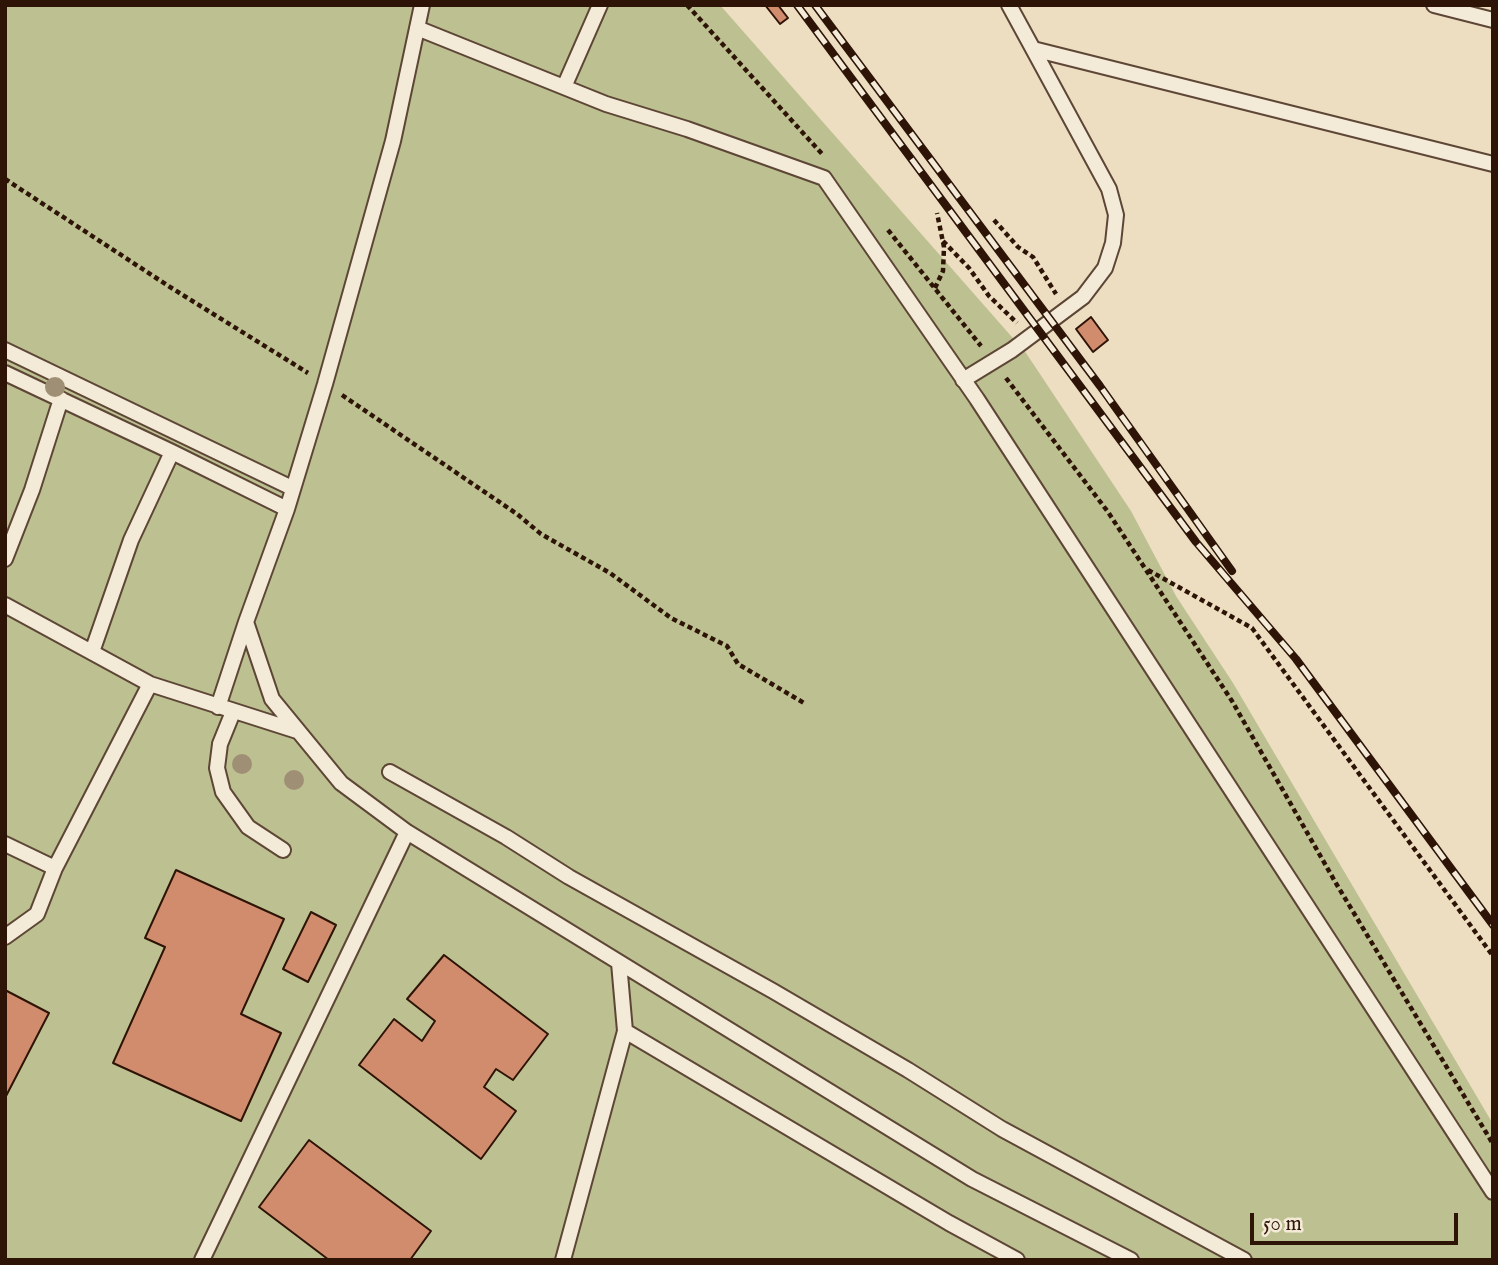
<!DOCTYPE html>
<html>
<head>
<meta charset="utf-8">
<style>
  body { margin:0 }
  #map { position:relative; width:1498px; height:1265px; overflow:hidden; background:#eddec1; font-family:"IM FELL English",serif }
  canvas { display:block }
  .frame { position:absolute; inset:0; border:7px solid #2d1407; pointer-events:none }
  .scale { position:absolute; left:1250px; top:1213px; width:208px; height:32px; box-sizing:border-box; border:4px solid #2d1407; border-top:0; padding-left:9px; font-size:21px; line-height:24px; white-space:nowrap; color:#2d1407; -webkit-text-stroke:5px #f3ead7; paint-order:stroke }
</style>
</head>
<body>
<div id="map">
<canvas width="1498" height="1265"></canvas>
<div class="frame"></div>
<div class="scale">50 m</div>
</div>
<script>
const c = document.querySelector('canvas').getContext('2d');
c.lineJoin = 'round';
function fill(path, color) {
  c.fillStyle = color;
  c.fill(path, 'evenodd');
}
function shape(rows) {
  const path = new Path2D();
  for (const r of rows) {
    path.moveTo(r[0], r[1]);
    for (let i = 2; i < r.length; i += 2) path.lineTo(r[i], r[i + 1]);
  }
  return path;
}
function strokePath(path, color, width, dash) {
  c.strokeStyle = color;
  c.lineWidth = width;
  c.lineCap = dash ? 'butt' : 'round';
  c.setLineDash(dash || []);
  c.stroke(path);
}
fill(shape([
  [5,5,720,5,1026,353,1131,511,1176,596,1233,683,1493,1124,1493,1260,5,1260]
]), '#bdc090');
const building = shape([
  [765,5,778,5,788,18,780,24,765,5],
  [1091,317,1108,340,1093,352,1076,329,1091,317],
  [176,870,284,919,241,1014,281,1033,241,1121,113,1063,165,947,145,938,176,870],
  [311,912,336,925,308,982,283,969,311,912],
  [444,955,548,1034,513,1080,496,1069,484,1087,516,1111,481,1159,359,1065,394,1019,422,1041,435,1021,407,999,444,955],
  [5,990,49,1013,5,1098,5,990],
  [309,1140,431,1231,410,1260,329,1260,259,1207,309,1140]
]);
fill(building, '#d18c6d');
strokePath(building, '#2d1407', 2);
const service = shape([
  [422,5,393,141,325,384,287,509,246,622,272,699,341,783,407,832,972,1179,1131,1260],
  [1009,5,1033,49,1493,164],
  [1434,5,1493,20],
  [417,28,606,104,687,129,824,178,977,399,1493,1192],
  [564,87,600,5],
  [5,350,292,488],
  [5,373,172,452,287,509],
  [963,380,1012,350,1083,297,1105,268,1113,243,1116,215,1109,189,1033,49],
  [5,559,32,490,61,399],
  [5,605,150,684,297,731],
  [92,652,131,540,172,452],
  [218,707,246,622],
  [233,712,220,744,217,768,223,792,248,827,283,850],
  [390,772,506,837,569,877,773,991,908,1070,1002,1129,1244,1260],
  [5,844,55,868],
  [5,937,37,914,55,868,150,684],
  [625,1031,949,1223,1017,1260],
  [202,1260,407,832],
  [563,1260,625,1031,619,963]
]);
strokePath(service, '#5d4636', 18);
strokePath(shape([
  [687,5,823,155],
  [5,179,170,287,308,373],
  [994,220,1018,247,1033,257,1056,294],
  [888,230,981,346],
  [943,241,969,268,989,296,1017,323],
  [935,288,943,271,944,247,937,213],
  [1006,378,1108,512,1232,701,1337,885,1493,1144],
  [342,395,517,514,541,534,610,573,671,618,727,646,738,664,804,703],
  [1148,570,1252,628,1493,956]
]), '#2d1407', 4.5, [5, 3.5]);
strokePath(service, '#f3ead7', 14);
const rail = shape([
  [797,5,1196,542,1296,659,1493,925],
  [815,5,1100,386,1232,571]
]);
strokePath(rail, '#2d1407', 8);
strokePath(rail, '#f3ead7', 5, [16]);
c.fillStyle = '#9f9075';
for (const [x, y] of [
  [55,387],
  [242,764],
  [294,780]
]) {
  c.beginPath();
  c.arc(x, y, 10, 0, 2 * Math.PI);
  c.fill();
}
</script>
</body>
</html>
